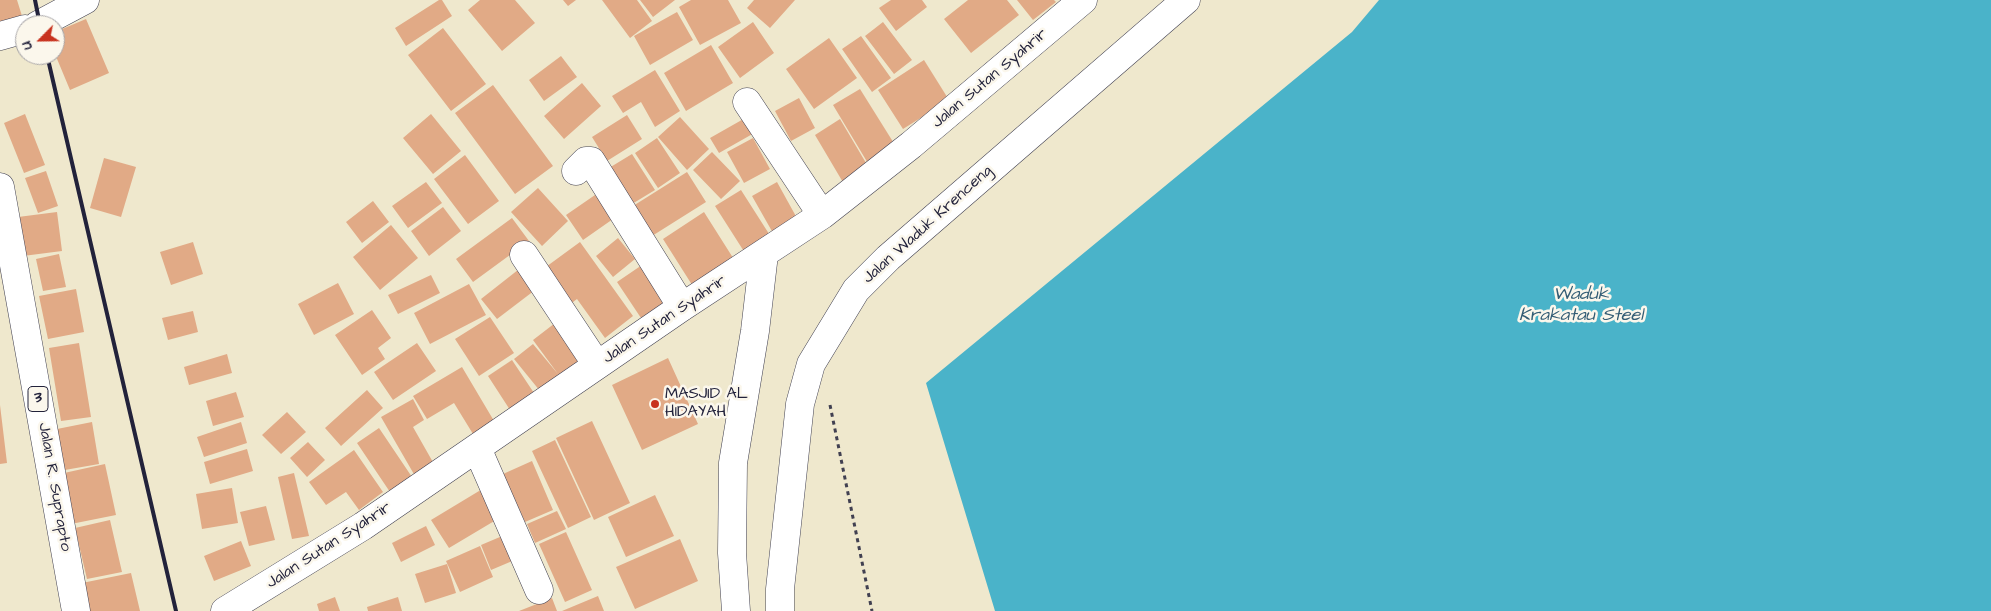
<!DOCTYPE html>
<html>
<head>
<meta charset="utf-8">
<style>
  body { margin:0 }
  #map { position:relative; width:1991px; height:611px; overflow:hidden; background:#efe8cd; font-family:"Architects Daughter",sans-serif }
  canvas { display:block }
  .north { position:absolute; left:15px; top:15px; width:50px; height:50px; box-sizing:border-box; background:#fbf7ec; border:1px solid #a4a2a5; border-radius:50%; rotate:247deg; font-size:14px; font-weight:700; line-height:20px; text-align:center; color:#22223b }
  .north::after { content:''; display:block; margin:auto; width:18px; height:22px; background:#c8321e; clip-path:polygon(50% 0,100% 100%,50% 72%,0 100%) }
</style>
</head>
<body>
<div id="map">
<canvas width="1991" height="611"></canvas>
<div class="north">U</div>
</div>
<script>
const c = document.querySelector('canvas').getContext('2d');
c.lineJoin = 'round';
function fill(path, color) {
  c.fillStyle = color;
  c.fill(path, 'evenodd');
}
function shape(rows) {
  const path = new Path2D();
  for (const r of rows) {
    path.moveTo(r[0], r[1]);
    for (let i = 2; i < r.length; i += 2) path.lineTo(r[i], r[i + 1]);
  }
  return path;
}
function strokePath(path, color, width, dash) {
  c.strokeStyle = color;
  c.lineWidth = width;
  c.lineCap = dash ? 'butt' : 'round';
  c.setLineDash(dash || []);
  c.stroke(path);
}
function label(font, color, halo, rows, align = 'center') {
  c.font = font + ' "Architects Daughter",sans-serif';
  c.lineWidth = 5;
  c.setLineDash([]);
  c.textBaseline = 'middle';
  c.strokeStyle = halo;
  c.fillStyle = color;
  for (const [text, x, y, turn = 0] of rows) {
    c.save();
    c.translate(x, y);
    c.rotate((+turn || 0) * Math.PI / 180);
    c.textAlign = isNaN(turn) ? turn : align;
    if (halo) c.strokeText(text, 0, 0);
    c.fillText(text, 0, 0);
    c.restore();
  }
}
fill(shape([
  [1379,0,1991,0,1991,611,995,611,926,383,1352,32]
]), '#4ab3c9');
fill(shape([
  [0,0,17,0,22,16,0,24],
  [439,0,442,0,452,16,406,46,395,28],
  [480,0,515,0,535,23,502,51,468,10],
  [563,0,576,0,568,6],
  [602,0,637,0,652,21,630,38],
  [640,0,675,0,653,17],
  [691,0,728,0,741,23,700,45,679,7],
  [754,0,795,0,770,28,747,8],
  [891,0,922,0,927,7,896,31,879,8],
  [968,0,1007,0,1019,15,971,53,944,19],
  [1017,0,1054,0,1056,2,1033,20],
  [677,12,693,40,650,65,634,36],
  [86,19,109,73,70,90,55,54,55,32],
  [753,22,774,53,740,78,718,47],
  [883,22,912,60,894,74,865,36],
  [443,28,486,84,451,111,408,55],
  [861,36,891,78,872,92,842,49],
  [829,38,857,78,814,109,786,69],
  [711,45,733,83,686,111,664,73],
  [561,56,577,77,544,101,529,80],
  [924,60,949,100,903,129,878,90],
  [655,70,680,111,655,127,641,102,623,113,612,96],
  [582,83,601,106,564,139,544,116],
  [493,85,553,166,515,194,455,113],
  [860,89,900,153,872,170,833,105],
  [799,98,815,128,791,141,775,111],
  [25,114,45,165,24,173,4,123],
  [431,114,461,151,433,174,403,138],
  [627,115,642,139,607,161,592,137],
  [680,117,709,149,687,170,658,137],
  [747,117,756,132,719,153,710,138],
  [840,119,869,168,844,184,815,135],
  [657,138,680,173,658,188,635,153],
  [753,138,770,169,744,183,727,152],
  [712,152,740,181,721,199,693,170],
  [632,154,655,190,632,204,609,168],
  [465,155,499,201,468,224,434,179],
  [104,158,136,167,121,217,90,208],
  [46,171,58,206,38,213,25,178],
  [687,172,706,202,652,236,633,206],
  [426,182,442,203,408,228,392,206],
  [777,182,798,220,773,233,752,196],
  [538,188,568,221,542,246,511,212],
  [741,190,771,237,745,253,715,206],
  [595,195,613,219,583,240,566,215],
  [373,201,389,222,362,243,346,222],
  [443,207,461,231,429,256,411,231],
  [57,212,62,251,23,256,18,217],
  [704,212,735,261,694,288,663,239],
  [512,218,529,241,473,282,456,259],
  [391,225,418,258,380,290,353,257],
  [618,238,635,259,613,277,596,256],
  [193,242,203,274,171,285,160,252],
  [580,242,633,316,605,338,577,299,565,308,539,272],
  [59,254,66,287,43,291,36,259],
  [642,265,666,302,641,318,617,282],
  [523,266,539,287,497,319,481,299],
  [431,275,440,293,398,314,388,295],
  [338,283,354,314,314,335,298,304],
  [469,284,486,315,430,344,414,313],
  [76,289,84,332,48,339,39,296],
  [372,310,391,338,378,348,385,359,362,375,335,335],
  [193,311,198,332,168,340,162,318],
  [490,317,514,353,479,376,455,339],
  [559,320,589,361,540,391,514,359,533,344,558,374,533,340],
  [79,343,91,417,61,421,49,348],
  [417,343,436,371,393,400,374,372],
  [227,354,232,373,189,385,184,367],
  [668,358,698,424,642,450,612,385],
  [512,360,536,396,512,413,488,376],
  [462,367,494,421,473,434,454,403,427,419,413,396],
  [367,390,383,408,341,446,325,428],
  [236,392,244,417,213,426,206,401],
  [413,399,424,420,413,427,434,464,415,476,381,417],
  [0,405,7,463,0,464],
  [287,412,306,432,281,454,262,435],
  [592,421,630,503,594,520,556,438],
  [92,422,99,464,59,471,52,430],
  [241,422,247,443,204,457,197,437],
  [379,428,414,480,392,495,357,443],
  [555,440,591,517,568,528,532,451],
  [308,442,325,460,307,477,290,458],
  [247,449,253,471,210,484,204,462],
  [354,450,383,492,359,510,346,492,326,505,309,482],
  [532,461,553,510,525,522,503,474],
  [105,464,116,515,66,525,55,475],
  [294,473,309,536,292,539,278,477],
  [232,488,238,523,202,529,196,494],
  [484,488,501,517,449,548,431,520],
  [655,495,674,536,626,557,608,517],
  [266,506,275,540,249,546,240,512],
  [557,511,566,529,535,543,527,524],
  [110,520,122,572,87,579,75,528],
  [426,526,435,545,401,562,392,543],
  [566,532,592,590,565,602,539,544],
  [507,534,517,559,491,570,481,545],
  [680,539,698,581,635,609,616,567],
  [241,541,251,566,214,581,204,556],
  [480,546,493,577,460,592,446,561],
  [447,564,456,593,425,603,415,574],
  [131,573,140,611,88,611,82,583],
  [598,596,604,611,562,611],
  [335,597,340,611,319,611,317,604],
  [398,597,402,611,368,611,367,607],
  [552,598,557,611,519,611]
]), '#e1aa86');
const minor = shape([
  [38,25,85,0],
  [0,36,25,29],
  [747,102,822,215],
  [576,171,586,161,591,161,682,307],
  [524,255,597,365],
  [477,448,539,590],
  [225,611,363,526,682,307,822,215,911,145,1083,0],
  [736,611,732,553,733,463,755,331,764,254],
  [780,611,780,589,800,404,811,364,856,290,888,258,1186,0]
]);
const highway = shape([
  [0,187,76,611]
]);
strokePath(minor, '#414051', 29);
strokePath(highway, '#414051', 29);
strokePath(shape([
  [830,405,872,611]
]), '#414051', 3, [4, 4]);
strokePath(minor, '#fff', 28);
strokePath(highway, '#fff', 28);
strokePath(shape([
  [35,0,40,25],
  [47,55,176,611]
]), '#22223b', 4);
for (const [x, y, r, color] of [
  [655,404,5,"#c8321e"]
]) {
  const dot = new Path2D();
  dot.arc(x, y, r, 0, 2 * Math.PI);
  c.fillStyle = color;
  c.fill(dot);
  strokePath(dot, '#fbf7ec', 2);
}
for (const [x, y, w] of [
  [38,399,20]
]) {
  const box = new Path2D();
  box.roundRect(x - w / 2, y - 12.5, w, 25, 4);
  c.fillStyle = '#fbf7ec';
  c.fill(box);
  strokePath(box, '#22223b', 1);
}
label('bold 15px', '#22223b', null, [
  ["3",38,399]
]);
label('16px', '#22223b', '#fbf7ec', [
  ["Jalan Sutan Syahrir",990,79,-40],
  ["Jalan Waduk Krenceng",928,225,-42],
  ["Jalan Sutan Syahrir",665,320,-34],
  ["Jalan R. Suprapto",54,487,80],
  ["Jalan Sutan Syahrir",329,546,-33]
]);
label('16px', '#22223b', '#fbf7ec', [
  ["MASJID AL",665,395],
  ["HIDAYAH",665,413]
], 'left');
label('italic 18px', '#325c74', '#fbf7ec', [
  ["Waduk",1581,295],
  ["Krakatau Steel",1581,316]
]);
</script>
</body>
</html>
